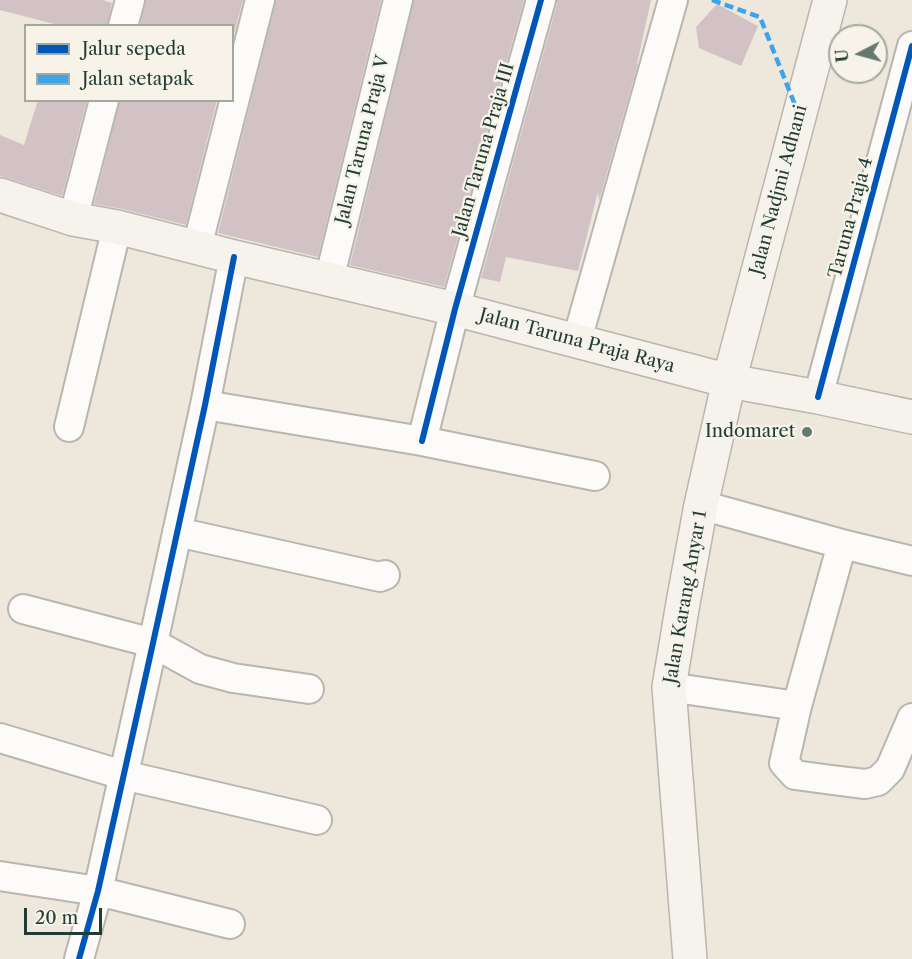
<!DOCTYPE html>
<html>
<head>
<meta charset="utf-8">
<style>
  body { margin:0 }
  #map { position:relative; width:912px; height:959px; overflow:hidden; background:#eee7dc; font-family:"Libre Caslon Text",serif }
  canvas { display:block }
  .legend { position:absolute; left:24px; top:24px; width:210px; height:78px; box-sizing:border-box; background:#f7f3e8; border:2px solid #a1aaa0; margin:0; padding:8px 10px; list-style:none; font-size:18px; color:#1f3d34 }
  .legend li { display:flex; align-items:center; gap:12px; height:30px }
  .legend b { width:30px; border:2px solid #a1aaa0 }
  .north { position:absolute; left:828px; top:24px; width:60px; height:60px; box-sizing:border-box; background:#f7f3e8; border:2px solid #a1aaa0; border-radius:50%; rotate:264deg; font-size:16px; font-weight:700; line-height:24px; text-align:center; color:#1f3d34 }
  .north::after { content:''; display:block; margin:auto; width:21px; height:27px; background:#67786f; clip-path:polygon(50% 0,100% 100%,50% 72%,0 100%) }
  .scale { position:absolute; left:24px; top:908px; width:78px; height:27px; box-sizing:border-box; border:3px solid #1f3d34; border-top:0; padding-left:8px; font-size:18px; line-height:21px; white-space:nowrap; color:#1f3d34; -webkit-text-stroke:4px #f7f3e8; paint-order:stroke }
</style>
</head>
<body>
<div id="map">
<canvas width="912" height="959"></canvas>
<ul class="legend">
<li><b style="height:8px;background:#0057b8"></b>Jalur sepeda</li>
<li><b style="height:8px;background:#3da4eb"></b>Jalan setapak</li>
</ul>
<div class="north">U</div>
<div class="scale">20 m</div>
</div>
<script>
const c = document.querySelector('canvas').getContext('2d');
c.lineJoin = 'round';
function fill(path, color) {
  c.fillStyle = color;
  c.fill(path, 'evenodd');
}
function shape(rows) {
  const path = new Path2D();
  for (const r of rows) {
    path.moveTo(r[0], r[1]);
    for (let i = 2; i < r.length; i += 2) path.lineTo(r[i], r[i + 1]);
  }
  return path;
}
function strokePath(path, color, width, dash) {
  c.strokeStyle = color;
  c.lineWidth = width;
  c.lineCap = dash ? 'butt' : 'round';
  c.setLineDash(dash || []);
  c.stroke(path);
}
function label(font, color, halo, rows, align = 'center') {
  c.font = font + ' "Libre Caslon Text",serif';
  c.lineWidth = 4.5;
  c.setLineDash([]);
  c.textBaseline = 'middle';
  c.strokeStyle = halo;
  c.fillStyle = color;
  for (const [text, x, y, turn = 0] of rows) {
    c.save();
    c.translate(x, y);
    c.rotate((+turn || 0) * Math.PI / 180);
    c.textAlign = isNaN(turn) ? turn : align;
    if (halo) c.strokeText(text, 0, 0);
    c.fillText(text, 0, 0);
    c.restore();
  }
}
fill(shape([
  [0,0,103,0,112,3,107,26,62,26,0,10],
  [146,0,243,0,232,41,232,26,140,26],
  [276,0,381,0,318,257,218,233],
  [414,0,524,0,444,287,350,265],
  [557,0,651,0,637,64,638,64,599,201,598,192,578,271,506,257,500,282,481,278,557,4],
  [717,4,758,26,741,66,699,48,696,27],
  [38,100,87,100,62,196,0,176,0,135,24,145],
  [120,100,217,100,186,225,122,209,94,204]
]), '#d3c2c5');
const street = shape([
  [123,26,130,0],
  [73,219,104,100],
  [197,247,260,0],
  [329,280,398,0],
  [577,340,673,0],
  [818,397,912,46],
  [205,405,422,441,595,476],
  [69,427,117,227],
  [422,441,455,309,541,0],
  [701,505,842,544,912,561],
  [177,532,380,577,385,575],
  [23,609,153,643,200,669,233,678,309,689],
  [669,687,797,706,784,763,795,775,832,780,865,784,878,781,890,769,912,718],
  [797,706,842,544],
  [0,738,123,775,317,820],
  [0,876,98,891,230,924],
  [79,959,98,891,153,643,205,405,234,257]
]);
const secondary = shape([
  [0,195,73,219,117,227,234,257,455,309,729,381,818,397,912,417],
  [690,959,669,687,683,603,701,505,729,381,830,0]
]);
strokePath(street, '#b8b6ae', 32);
strokePath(secondary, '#b8b6ae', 36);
strokePath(street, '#fcfbfa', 28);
strokePath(secondary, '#f6f2ec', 33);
strokePath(shape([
  [712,0,760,17,799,115]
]), '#3da4eb', 4.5, [9, 4.5]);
strokePath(shape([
  [818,397,912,46],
  [422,441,455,309,541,0],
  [79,959,98,891,153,643,205,405,234,257]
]), '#0057b8', 6);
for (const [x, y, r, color] of [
  [807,432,6,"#67786f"]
]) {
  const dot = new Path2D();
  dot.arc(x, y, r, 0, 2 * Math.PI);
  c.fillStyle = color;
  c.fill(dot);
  strokePath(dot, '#f7f3e8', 2);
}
label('18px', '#1f3d34', '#f7f3e8', [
  ["Jalan Taruna Praja V",363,140,-76],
  ["Jalan Taruna Praja III",484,150,-74],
  ["Jalan Nadjmi Adhani",779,190,-75],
  ["Taruna Praja 4",851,218,-75],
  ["Jalan Taruna Praja Raya",577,341,15],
  ["Jalan Karang Anyar 1",686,597,-80]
]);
label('18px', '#1f3d34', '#f7f3e8', [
  ["Indomaret",795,432]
], 'right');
</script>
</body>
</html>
